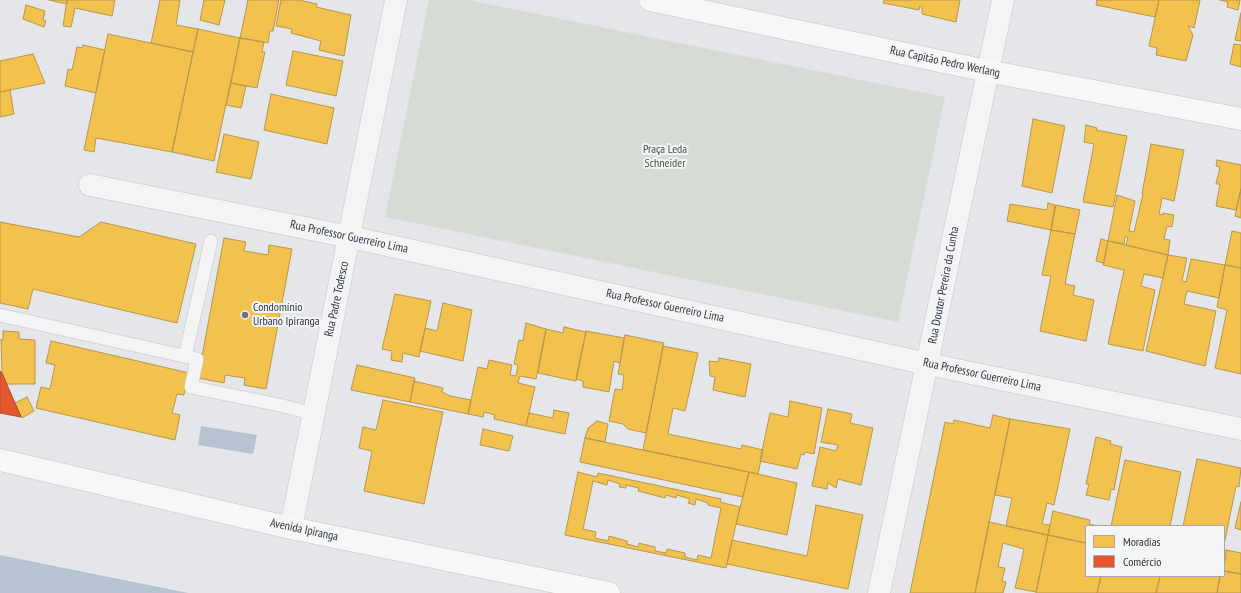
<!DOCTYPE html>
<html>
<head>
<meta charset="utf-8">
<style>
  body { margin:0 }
  #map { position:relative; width:1241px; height:593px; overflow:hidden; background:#e4e6e9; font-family:"PT Sans Narrow",sans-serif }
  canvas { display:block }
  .legend { position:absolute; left:1085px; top:525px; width:140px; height:52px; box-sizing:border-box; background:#f3f5f7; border:1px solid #a4a8ae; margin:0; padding:5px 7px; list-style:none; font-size:12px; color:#2d3440 }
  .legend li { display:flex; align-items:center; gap:8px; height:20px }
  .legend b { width:20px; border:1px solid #a4a8ae }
</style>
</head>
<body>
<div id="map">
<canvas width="1241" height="593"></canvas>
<ul class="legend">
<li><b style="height:11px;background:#f2c14e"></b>Moradias</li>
<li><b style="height:11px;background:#e4572e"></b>Comércio</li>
</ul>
</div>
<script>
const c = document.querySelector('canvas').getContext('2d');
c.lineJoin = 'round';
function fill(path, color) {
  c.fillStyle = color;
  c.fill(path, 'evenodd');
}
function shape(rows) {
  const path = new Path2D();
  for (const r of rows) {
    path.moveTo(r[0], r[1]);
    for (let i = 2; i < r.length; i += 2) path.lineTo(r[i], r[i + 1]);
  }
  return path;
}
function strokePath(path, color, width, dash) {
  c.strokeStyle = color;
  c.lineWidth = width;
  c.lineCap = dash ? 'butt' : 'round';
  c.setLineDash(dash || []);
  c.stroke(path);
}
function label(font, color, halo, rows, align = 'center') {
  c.font = font + ' "PT Sans Narrow",sans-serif';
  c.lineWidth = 4;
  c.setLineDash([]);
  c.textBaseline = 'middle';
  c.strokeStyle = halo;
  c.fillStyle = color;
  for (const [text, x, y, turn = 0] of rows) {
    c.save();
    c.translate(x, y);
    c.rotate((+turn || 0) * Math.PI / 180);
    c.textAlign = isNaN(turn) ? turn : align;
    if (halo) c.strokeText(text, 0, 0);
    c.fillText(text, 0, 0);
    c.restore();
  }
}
fill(shape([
  [429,0,468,0,945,97,898,322,385,217]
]), '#d5dcd5');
fill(shape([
  [201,426,257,435,253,454,198,445],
  [0,555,188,593,0,593]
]), '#b6c3d0');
const homes = shape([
  [49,0,67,0,67,4,49,0],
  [67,0,115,0,112,16,75,8,71,27,63,26,67,0],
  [160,0,180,0,176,25,198,29,193,52,151,43,160,0],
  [204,0,225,0,219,25,200,20,204,0],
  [248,0,279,0,273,31,270,31,268,43,240,38,248,0],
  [281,0,299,0,317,4,316,7,351,15,344,56,319,50,321,41,291,33,292,29,276,26,281,0],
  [884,0,960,0,956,22,922,14,922,7,920,6,919,10,883,3,884,0],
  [1097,0,1159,0,1155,17,1096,5,1097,0],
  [1159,0,1200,0,1194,28,1188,26,1193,35,1186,61,1156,55,1157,48,1149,46,1159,0],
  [1220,0,1240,0,1238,10,1227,7,1228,2,1220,0],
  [26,5,45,11,43,20,46,21,44,27,23,19,26,5],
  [1241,13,1241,41,1235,40,1241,13],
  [198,29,240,38,214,161,172,152,198,29],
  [108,34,193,52,172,152,96,138,94,152,84,150,108,34],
  [240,38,264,42,262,52,265,52,257,88,231,83,240,38],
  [1234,44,1241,45,1241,67,1230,64,1234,44],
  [83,45,105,50,96,93,65,86,68,69,72,70,77,47,82,48,83,45],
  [293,51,343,61,336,96,286,85,293,51],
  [33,54,45,83,0,92,0,61,33,54],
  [231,83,246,86,241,108,226,105,231,83],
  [10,90,14,114,0,117,0,92,10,90],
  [271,94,334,108,327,144,264,130,271,94],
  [1033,119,1065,126,1052,193,1022,186,1033,119],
  [1086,125,1097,128,1096,130,1127,136,1113,207,1083,202,1094,144,1084,142,1086,125],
  [224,134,259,142,251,179,216,172,224,134],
  [1151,144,1184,150,1174,201,1162,198,1159,214,1163,215,1163,213,1174,215,1172,227,1167,226,1164,239,1170,240,1168,255,1126,245,1128,237,1125,237,1124,244,1108,241,1117,195,1135,201,1129,231,1134,232,1143,194,1142,194,1151,144],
  [1217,160,1241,165,1241,189,1236,210,1216,206,1220,184,1216,184,1220,167,1216,166,1217,160],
  [1241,189,1241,218,1235,216,1241,189],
  [1048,203,1055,205,1051,230,1007,221,1010,204,1047,210,1048,203],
  [1056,205,1080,210,1075,234,1051,230,1056,205],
  [0,222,79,237,101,222,196,244,177,323,33,289,28,309,0,303,0,222],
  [1051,230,1075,234,1065,284,1075,286,1073,295,1094,300,1086,341,1040,331,1051,276,1042,275,1051,230],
  [1232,231,1241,233,1241,268,1225,265,1232,231],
  [224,238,246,242,244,251,268,255,269,245,292,249,266,389,244,385,245,378,225,375,224,383,198,378,224,238],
  [1101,239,1108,241,1104,263,1096,261,1101,239],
  [1108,241,1168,255,1163,278,1144,274,1141,286,1155,290,1143,351,1108,344,1124,270,1103,265,1108,241],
  [1168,255,1187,258,1182,281,1186,282,1191,259,1225,265,1219,298,1187,291,1184,304,1216,311,1205,366,1146,351,1168,255],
  [1225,265,1241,268,1241,374,1215,368,1227,310,1217,307,1225,265],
  [395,294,431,301,419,357,403,353,402,362,391,360,392,351,382,349,395,294],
  [443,303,472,310,463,361,420,351,425,328,437,331,443,303],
  [526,323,546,329,536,379,520,376,518,383,535,387,526,426,494,419,495,415,484,412,483,417,468,414,478,367,487,369,489,360,512,365,510,375,516,376,518,365,514,364,519,340,523,341,526,323],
  [564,327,586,332,576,381,538,373,546,329,563,333,564,327],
  [3,331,19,332,19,339,35,340,35,384,6,384,2,373,1,339,3,340,3,331],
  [586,331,624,338,620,363,614,361,609,392,583,387,583,381,576,379,586,331],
  [625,335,664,343,646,433,628,429,623,424,609,421,615,389,622,390,624,375,618,374,625,335],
  [51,341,189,373,184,395,177,394,172,413,180,415,175,440,36,408,41,387,50,389,55,365,46,363,51,341],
  [663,346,698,353,685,411,673,408,668,434,741,449,742,445,763,450,758,474,643,450,663,346],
  [719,358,751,364,745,397,713,390,715,377,710,376,709,361,718,362,719,358],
  [357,365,415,378,410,402,351,390,357,365],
  [414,381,443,388,442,392,450,396,471,400,468,414,410,402,414,381],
  [27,397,34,411,22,418,15,403,27,397],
  [383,400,443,412,424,504,364,491,372,451,359,448,363,427,376,430,383,400],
  [790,401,822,408,814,454,805,452,804,455,801,454,797,469,760,461,770,413,788,417,790,401],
  [828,409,852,414,850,423,873,428,861,485,838,479,836,488,828,483,827,489,812,486,820,447,836,451,838,445,821,442,828,409],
  [554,410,569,413,565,434,526,426,529,413,553,418,554,410],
  [993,415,1010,419,975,593,910,593,945,422,953,424,954,420,990,428,993,415],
  [1010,419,1070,429,1054,505,1047,503,1042,524,1050,525,1048,535,1006,526,1012,498,995,495,1010,419],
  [597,421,608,424,605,442,585,438,588,428,597,421],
  [483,429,513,436,509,451,480,445,483,429],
  [1096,437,1111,441,1110,444,1122,447,1114,490,1111,489,1109,500,1086,495,1089,484,1086,484,1096,437],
  [585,438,749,472,743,497,580,462,585,438],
  [1197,459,1241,468,1239,487,1236,486,1224,545,1224,526,1183,526,1197,459],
  [1125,460,1181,472,1170,526,1111,526,1125,460],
  [578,472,597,477,598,473,721,499,720,502,740,507,726,568,565,535,578,472],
  [749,472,797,483,787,535,736,524,749,472],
  [608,480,620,484,619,487,626,488,626,485,639,488,638,491,665,498,666,495,676,498,677,495,690,499,688,503,695,505,696,499,708,503,708,505,721,508,711,558,698,555,697,560,685,557,685,553,667,549,666,553,655,551,655,547,639,543,638,547,627,544,627,541,609,536,608,541,595,538,596,532,583,529,593,481,607,485,608,480],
  [1241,502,1241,530,1235,528,1241,502],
  [816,505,863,515,848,589,727,564,732,540,807,556,816,505],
  [1053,511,1090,520,1089,524,1098,526,1086,526,1086,543,1048,535,1053,511],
  [989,522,1048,535,1036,592,1015,588,1024,549,1003,543,998,567,1005,568,1002,581,1006,582,1003,593,975,593,989,522],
  [1048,535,1086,543,1086,576,1101,576,1097,593,1036,593,1048,535],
  [1226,550,1241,553,1241,574,1224,571,1226,550],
  [1224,571,1241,574,1241,593,1217,593,1220,576,1224,576,1224,571],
  [1101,576,1160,576,1156,593,1097,593,1101,576],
  [1160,576,1220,576,1217,593,1156,593,1160,576]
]);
fill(homes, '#f2c14e');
strokePath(homes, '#b7974a', 1);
const shops = shape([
  [0,371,2,373,21,417,0,413,0,371]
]);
fill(shops, '#e4572e');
strokePath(shops, '#ad4c33', 1);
const lane = shape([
  [0,315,197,359,191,387,279,405,314,414],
  [185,356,211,241]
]);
const street = shape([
  [90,185,350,237,928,364,1241,429],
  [291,528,396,0],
  [879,593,1003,0]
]);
const secondary = shape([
  [650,0,987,71,1241,119],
  [0,460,291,528,609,593]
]);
strokePath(lane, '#c3c4c7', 14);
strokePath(street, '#c3c4c7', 23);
strokePath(secondary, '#c3c4c7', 23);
strokePath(lane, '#f4f4f5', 13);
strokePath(street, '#f4f4f5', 22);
strokePath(secondary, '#f7f7f8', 22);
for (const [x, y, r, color] of [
  [245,315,4,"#6d727b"]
]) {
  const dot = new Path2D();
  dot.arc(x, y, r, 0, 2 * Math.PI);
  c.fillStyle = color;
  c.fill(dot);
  strokePath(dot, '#f3f5f7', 1.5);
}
label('12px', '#2d3440', '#f3f5f7', [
  ["Rua Capitão Pedro Werlang",945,62,12],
  ["Rua Professor Guerreiro Lima",349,237,12],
  ["Rua Doutor Pereira da Cunha",944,285,-79],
  ["Rua Padre Todesco",337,299,-78],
  ["Rua Professor Guerreiro Lima",665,306,12],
  ["Rua Professor Guerreiro Lima",982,375,12],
  ["Avenida Ipiranga",304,530,12]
]);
label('12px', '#425a3c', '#f3f5f7', [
  ["Praça Leda",665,150],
  ["Schneider",665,164]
]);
label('12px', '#2d3440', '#f3f5f7', [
  ["Condomínio",253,308],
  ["Urbano Ipiranga",253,322]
], 'left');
</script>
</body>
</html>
